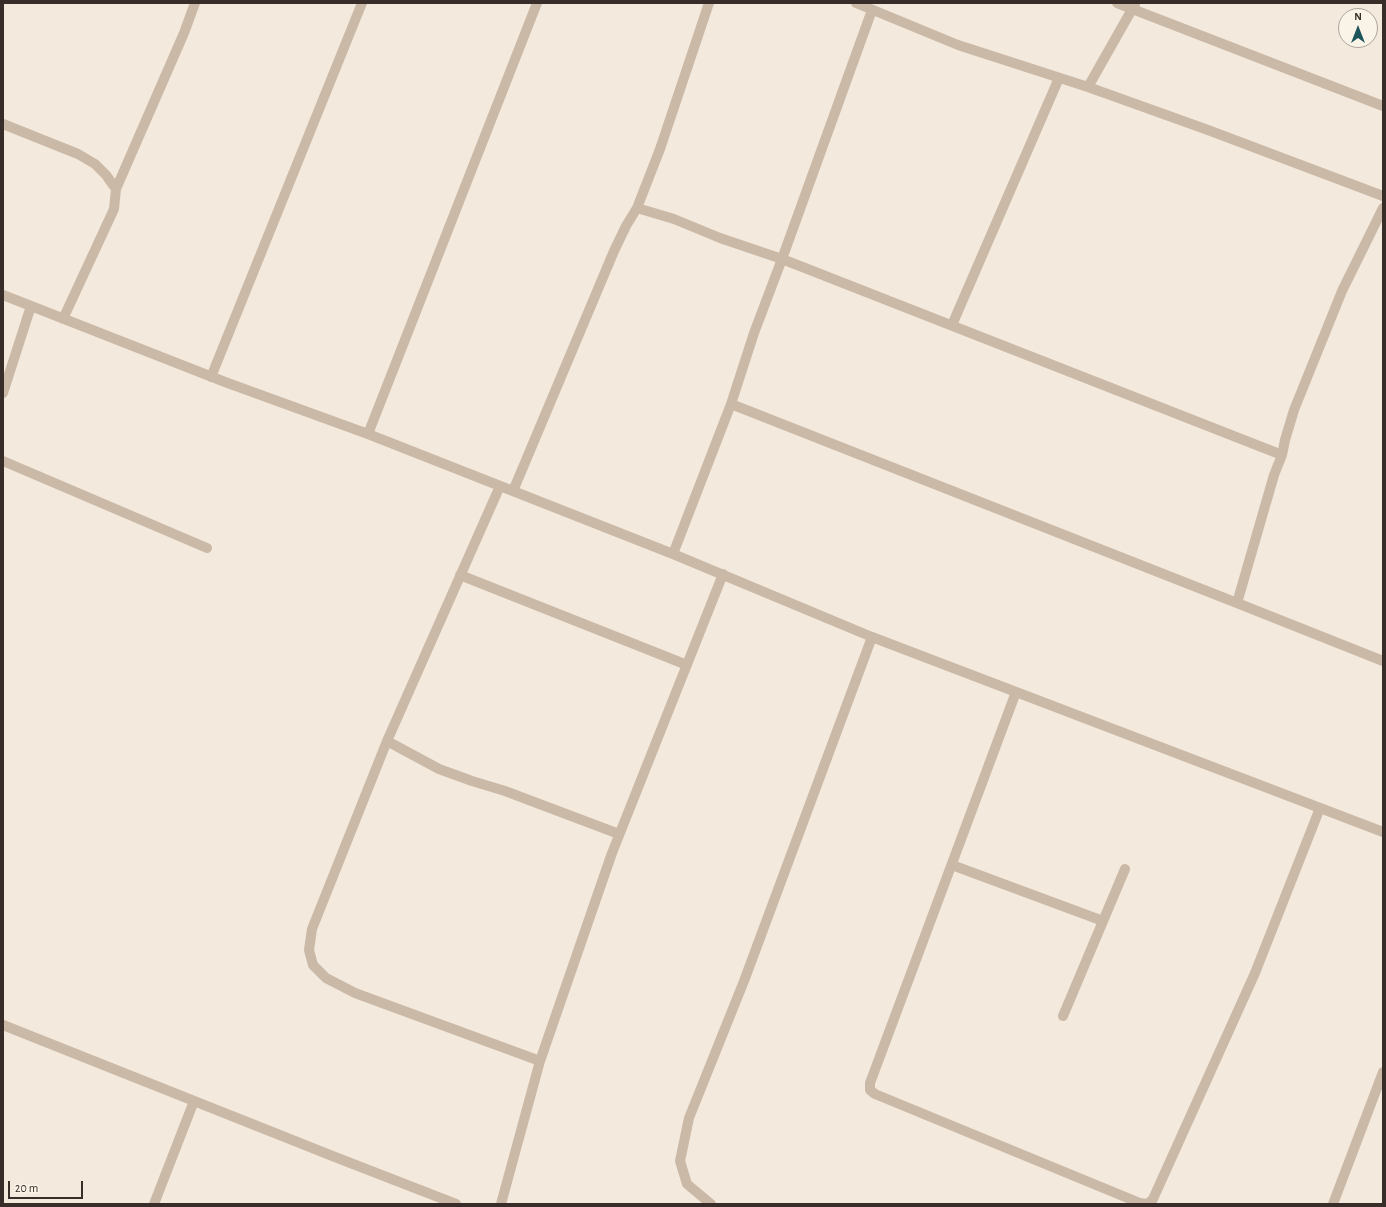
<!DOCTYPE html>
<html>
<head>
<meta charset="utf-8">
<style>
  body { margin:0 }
  #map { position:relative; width:1386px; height:1207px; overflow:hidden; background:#f3e9dc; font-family:"Alegreya Sans",sans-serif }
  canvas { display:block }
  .frame { position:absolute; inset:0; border:4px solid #382d28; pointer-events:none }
  .north { position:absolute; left:1338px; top:8px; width:40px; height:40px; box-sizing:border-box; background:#faf3e8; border:1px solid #aca49b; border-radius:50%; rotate:0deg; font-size:11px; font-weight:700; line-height:16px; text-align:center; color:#382d28 }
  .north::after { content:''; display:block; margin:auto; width:14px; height:18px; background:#1c545b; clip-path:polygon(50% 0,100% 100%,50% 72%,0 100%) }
  .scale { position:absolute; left:8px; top:1181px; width:75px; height:18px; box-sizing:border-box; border:2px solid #382d28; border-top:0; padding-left:5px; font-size:12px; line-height:14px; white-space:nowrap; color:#382d28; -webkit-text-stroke:3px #faf3e8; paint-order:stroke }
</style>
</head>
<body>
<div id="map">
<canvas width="1386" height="1207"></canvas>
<div class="frame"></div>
<div class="north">N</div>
<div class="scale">20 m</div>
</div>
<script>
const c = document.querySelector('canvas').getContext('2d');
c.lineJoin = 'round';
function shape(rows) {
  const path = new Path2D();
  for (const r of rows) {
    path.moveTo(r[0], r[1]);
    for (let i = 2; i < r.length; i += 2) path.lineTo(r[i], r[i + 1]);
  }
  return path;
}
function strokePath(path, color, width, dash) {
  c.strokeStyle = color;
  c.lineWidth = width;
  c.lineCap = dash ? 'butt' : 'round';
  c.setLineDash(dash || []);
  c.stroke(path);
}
strokePath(shape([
  [856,3,958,45,1088,87,1208,130,1383,196],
  [1117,3,1383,106],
  [872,10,782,259,1282,455],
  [1088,87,1135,4],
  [3,124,78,154,95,164,106,175,116,189,114,209,63,319],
  [116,189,184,33,195,3],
  [3,295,225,382,368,434,673,554,872,637,1383,832],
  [952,325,1059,78],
  [211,377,362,3],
  [3,393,31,306],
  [731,404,1237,603,1383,661],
  [368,434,537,3],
  [3,461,207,548],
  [500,486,387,741,312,929,309,950,313,965,326,978,355,993,540,1061],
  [513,491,614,251,626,226,637,208],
  [673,554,731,404,754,333,782,259,720,238,674,219,637,208,660,149,709,3],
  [460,575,687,665],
  [1237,603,1274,475,1282,455,1285,440,1294,410,1342,291,1383,208],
  [1016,692,870,1083,870,1090,875,1094,1140,1203,1148,1204,1153,1199,1255,973,1320,808],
  [387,741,439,769,472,781,505,791,619,834],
  [952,865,1103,921],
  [1063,1016,1125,869],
  [3,1025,335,1157,456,1204],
  [154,1204,194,1101],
  [501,1204,540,1061,612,853,723,574],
  [711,1204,687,1184,680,1161,689,1118,744,981,872,637],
  [1333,1204,1383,1072]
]), '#cbb9a7', 10);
</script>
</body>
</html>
